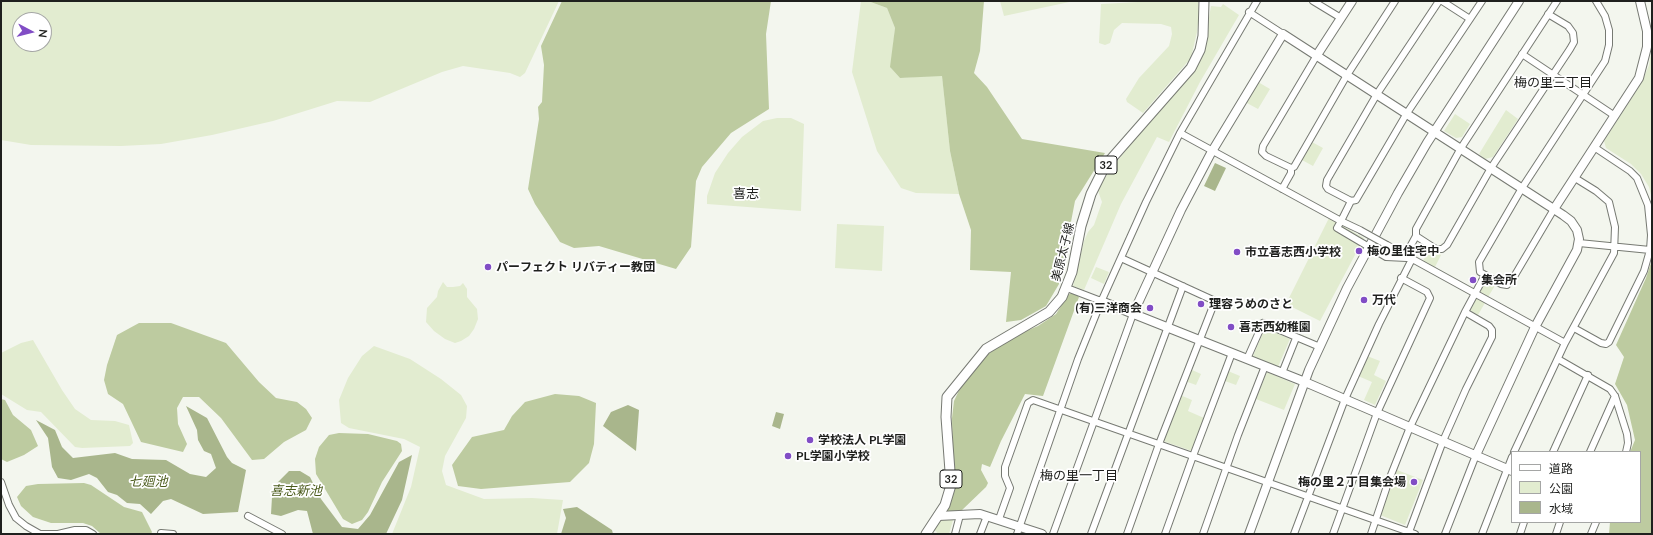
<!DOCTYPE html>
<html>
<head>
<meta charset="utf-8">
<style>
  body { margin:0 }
  #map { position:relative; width:1653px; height:535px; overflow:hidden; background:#f3f6ee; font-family:Lato,"Noto Sans JP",sans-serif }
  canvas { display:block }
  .frame { position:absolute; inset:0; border:2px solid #1f201e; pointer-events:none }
  .legend { position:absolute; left:1511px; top:451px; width:130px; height:72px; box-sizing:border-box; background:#fff; border:1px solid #a5a6a5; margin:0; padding:5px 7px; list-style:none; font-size:12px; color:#1f201e }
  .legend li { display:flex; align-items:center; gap:8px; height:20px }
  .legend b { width:20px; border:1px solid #a5a6a5 }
  .north { position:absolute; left:12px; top:12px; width:40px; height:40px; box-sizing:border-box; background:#fff; border:1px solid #a5a6a5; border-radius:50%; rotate:97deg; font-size:11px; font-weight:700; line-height:16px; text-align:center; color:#1f201e }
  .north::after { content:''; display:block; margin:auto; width:14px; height:18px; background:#814dc5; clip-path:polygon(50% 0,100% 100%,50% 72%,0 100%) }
</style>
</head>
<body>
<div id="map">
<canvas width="1653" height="535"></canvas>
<div class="frame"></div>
<ul class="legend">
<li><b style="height:5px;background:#fff"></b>道路</li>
<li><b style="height:11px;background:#e2ecd0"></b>公園</li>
<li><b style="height:11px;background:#a9b68c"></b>水域</li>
</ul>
<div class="north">N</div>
</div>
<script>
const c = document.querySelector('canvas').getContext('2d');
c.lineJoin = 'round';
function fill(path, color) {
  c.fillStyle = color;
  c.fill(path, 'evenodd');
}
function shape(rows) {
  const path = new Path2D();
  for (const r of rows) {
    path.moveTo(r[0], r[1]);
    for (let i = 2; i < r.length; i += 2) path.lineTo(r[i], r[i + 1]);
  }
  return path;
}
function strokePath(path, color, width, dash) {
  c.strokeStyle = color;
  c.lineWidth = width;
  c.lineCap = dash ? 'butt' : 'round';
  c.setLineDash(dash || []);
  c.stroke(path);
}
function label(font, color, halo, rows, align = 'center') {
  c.font = font + ' Lato,"Noto Sans JP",sans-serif';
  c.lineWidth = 3.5;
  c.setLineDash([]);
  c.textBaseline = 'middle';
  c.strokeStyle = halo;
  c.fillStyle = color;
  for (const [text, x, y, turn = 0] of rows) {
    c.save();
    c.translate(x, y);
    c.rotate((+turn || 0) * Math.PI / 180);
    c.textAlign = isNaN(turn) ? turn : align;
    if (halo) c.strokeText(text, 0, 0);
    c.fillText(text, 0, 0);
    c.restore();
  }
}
fill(shape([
  [1,1,559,1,525,73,520,77,510,73,463,66,442,72,370,102,337,101,273,121,212,135,161,144,121,146,31,145,1,140],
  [20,20,44,20,44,44,20,44],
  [861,1,868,1,887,8,895,28,891,68,900,78,942,75,950,151,959,194,916,193,901,188,877,151,852,72],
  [1000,1,1074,1,1004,16],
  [1156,1,1198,1,1199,14,1197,32,1191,58,1143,113,1127,102,1126,99,1139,78,1169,46,1172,34,1171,27,1161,24,1122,23,1114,30,1110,43,1105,45,1099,43,1101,4],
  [1223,4,1239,15,1200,82,1169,142,1157,137,1121,204,1084,290,1073,286,1084,241,1088,232,1094,225,1102,202,1098,191,1102,182,1143,127,1185,80,1207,29,1211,6,1221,7],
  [1652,47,1652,199,1649,187,1641,174,1631,164,1606,148,1604,141,1642,82,1649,65],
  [1258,82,1270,89,1258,109,1245,102],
  [1506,110,1518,119,1493,157,1485,159,1479,154],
  [1455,114,1470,124,1462,137,1456,138,1444,131],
  [777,118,791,118,804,124,801,211,707,204,707,196,715,173,728,153,742,137,763,121],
  [1312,142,1323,148,1313,166,1302,160],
  [1329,218,1364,238,1320,321,1286,304],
  [837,224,884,226,882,271,835,268],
  [1430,249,1441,255,1435,267,1473,288,1470,295,1420,266],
  [1096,267,1109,272,1104,284,1091,278],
  [1486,278,1496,284,1488,297,1478,292],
  [443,282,447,287,453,287,460,286,463,283,467,289,467,297,477,309,478,319,474,329,469,336,461,341,455,343,445,339,434,331,426,322,427,308,437,297,438,291],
  [1476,296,1486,301,1478,315,1469,310],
  [1265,328,1290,339,1278,367,1253,356],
  [33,340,62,390,75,409,91,420,115,421,129,425,133,443,130,446,82,448,75,447,41,412,27,410,1,394,1,353,21,343],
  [374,346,410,359,441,379,461,395,467,406,466,418,445,456,442,471,446,485,484,499,532,498,563,500,557,534,392,534,411,487,420,447,404,439,349,428,341,423,339,400,348,378,362,356],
  [1367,356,1380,361,1374,375,1386,381,1375,405,1364,400,1372,382,1358,376],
  [1190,369,1201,374,1196,385,1185,381],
  [1228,371,1240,376,1236,385,1225,381],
  [1267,372,1295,384,1284,410,1256,399],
  [1180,395,1192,400,1188,411,1204,418,1192,451,1163,441],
  [1397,470,1423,480,1405,525,1380,515],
  [938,520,953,520,949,534,936,534,937,532,932,529]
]), '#e2ecd0');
fill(shape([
  [562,1,771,1,766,34,769,109,731,133,702,167,696,181,691,247,676,269,599,246,574,248,560,242,535,204,528,189,539,119,538,107,542,102,544,65,541,46],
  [868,1,984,1,980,51,974,73,987,87,1022,139,1105,153,1075,201,1059,284,1046,306,1021,320,1006,322,1011,272,970,270,971,230,959,194,950,151,942,76,900,78,890,67,895,28,887,8],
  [1652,260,1652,534,1609,534,1610,522,1640,522,1640,452,1630,452,1635,440,1627,405,1615,384,1624,357,1616,345,1646,278],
  [1073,292,1079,297,1043,396,1025,394,1001,441,990,467,982,464,981,470,988,483,986,487,961,511,946,511,953,463,952,418,954,401,963,382,978,361,1012,337,1038,326,1056,314,1068,295],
  [139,323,171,323,226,343,259,382,276,398,297,402,306,409,312,418,306,430,284,442,264,459,252,460,221,418,199,397,183,397,177,408,178,424,187,444,183,452,141,442,123,404,108,394,104,380,107,365,117,335],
  [555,394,579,396,596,403,594,444,589,463,570,482,481,489,458,486,452,465,472,437,504,430,512,416,525,402],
  [1,399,5,400,13,415,31,430,38,446,24,455,7,462,1,459],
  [339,433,368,434,397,441,401,444,402,451,382,482,368,512,362,520,352,524,343,519,316,474,315,459,319,447,329,435],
  [84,483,91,485,124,507,142,512,152,532,151,534,101,534,92,526,83,523,51,523,33,517,21,506,17,497,26,486,38,484]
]), '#bdcba0');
fill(shape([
  [1215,163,1226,168,1215,191,1204,186],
  [628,405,639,410,636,451,603,426,611,412],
  [186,406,207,418,227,457,232,463,246,470,238,512,203,514,171,499,163,501,151,514,140,504,127,503,117,495,108,492,97,478,89,474,71,480,58,478,52,467,48,438,36,420,55,430,62,447,73,458,115,453,132,459,166,460,190,474,206,477,216,468,211,454,204,451,198,440,197,430],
  [776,412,784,414,780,429,772,426],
  [412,455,402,500,386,534,313,534,307,511,298,510,281,516,271,514,272,497,278,482,289,471,300,471,310,477,321,499,342,527,358,529,370,515,399,462],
  [577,507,612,530,613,534,561,534,566,518,563,509]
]), '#a9b68c');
const street = shape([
  [1313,1,1341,18],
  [1442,1,1470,19],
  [1249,12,1283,34],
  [1522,54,1615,116],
  [1180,133,1341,221,1351,201,1356,200,1407,113,1482,1],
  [1291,168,1266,156,1262,152,1263,146,1317,55],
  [1282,189,1291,173,1291,168,1294,167,1347,75,1395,1],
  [1351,201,1328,189,1326,186,1327,180,1377,94,1439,1],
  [1554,209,1512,280,1507,285,1501,284,1480,272,1479,262,1522,188,1605,61,1609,45,1609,30,1605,16,1596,1],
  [1360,230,1341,221,1337,228,1386,257,1407,258],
  [1416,236,1436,249,1442,249,1447,245,1491,168,1570,49,1574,42,1573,33,1568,26,1548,14],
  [1579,243,1650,250],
  [1387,245,1565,343],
  [1405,256,1416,236,1416,229,1461,148,1557,1],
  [1121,258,1215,301,1159,444,1127,534],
  [1067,288,1101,301],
  [1465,312,1485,275],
  [1574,328,1601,343,1606,344,1609,342,1644,271,1650,250,1651,235,1648,205,1637,178,1630,171,1594,147],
  [1247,359,1263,323,1320,347],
  [1558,359,1610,389,1615,396,1627,434,1628,443,1626,452],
  [1282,373,1296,338],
  [1514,452,1565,343,1614,253,1615,227,1609,202,1596,191,1575,178],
  [1553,452,1588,375],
  [1590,452,1615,396],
  [1,482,9,505,16,518,26,526,40,534,58,534,75,530,86,530,93,534],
  [248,516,282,534],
  [999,519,1010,488,1005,476,1005,467,1028,403,1033,400,1415,534],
  [161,533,173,534],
  [955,534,960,515],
  [980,534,987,516],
  [1017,534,1078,359,1101,302,1146,202,1180,133,1257,1],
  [1053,534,1133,314],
  [1091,534,1183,286],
  [1165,534,1193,456,1232,353],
  [1203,534,1238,435,1265,366],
  [1294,534,1345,399,1379,324,1412,259],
  [1333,534,1377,413,1430,298,1427,292,1401,278],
  [1371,534,1389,480,1410,427,1465,312,1489,326,1492,330,1492,337,1466,389,1443,441,1409,532],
  [1445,534,1476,455],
  [1482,534,1512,457],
  [1520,534,1524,522],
  [1556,534,1560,522],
  [1591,534,1596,522]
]);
const secondary = shape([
  [1317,55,1352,1],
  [1554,209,1639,78,1647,47,1647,31,1640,1],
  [1101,301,1305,382,1512,471],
  [1133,314,1181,210,1211,153,1283,34,1563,215,1571,221,1577,230,1579,239,1577,250,1535,327,1476,455],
  [938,516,980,514,1042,534],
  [1249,534,1309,370,1347,288,1398,193,1427,143,1519,1]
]);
const primary = shape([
  [926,534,945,505,951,485,946,417,947,397,986,349,1049,312,1062,297,1072,272,1081,226,1091,194,1105,166,1191,68,1200,50,1203,36,1204,1]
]);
strokePath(street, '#777a73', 8);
strokePath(secondary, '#777a73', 10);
strokePath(primary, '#777a73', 11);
strokePath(street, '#fff', 6);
strokePath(secondary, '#fff', 8);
strokePath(primary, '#fff', 9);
const streetBridge = shape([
  [1360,230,1387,245]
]);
strokePath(streetBridge, '#777a73', 8, []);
strokePath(streetBridge, '#fff', 6);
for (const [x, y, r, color] of [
  [1359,251,4,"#814dc5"],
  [1237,252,4,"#814dc5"],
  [488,267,4,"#814dc5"],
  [1473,280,4,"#814dc5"],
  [1364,300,4,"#814dc5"],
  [1201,304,4,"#814dc5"],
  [1150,308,4,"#814dc5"],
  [1231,327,4,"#814dc5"],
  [810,440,4,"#814dc5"],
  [788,456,4,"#814dc5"],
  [1414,482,4,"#814dc5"]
]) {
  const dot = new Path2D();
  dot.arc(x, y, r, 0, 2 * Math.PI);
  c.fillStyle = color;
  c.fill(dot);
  strokePath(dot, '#fff', 1.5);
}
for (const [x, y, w] of [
  [1106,165,22],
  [951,479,22]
]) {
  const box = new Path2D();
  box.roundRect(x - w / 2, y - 9, w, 18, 3);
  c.fillStyle = '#fff';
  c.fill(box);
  strokePath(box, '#1f201e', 1);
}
label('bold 11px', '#1f201e', null, [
  ["32",1106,165],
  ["32",951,479]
]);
label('bold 12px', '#1f201e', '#fff', [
  ["梅の里住宅中",1367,251],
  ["市立喜志西小学校",1245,252],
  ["パーフェクト リバティー教団",496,267],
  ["集会所",1481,280],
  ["万代",1372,300],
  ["理容うめのさと",1209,304],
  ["(有)三洋商会",1142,308,"right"],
  ["喜志西幼稚園",1239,327],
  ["学校法人 PL学園",818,440],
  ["PL学園小学校",796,456],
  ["梅の里２丁目集会場",1406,482,"right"]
], 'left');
label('12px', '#1f201e', '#fff', [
  ["美原太子線",1063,252,-76]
]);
label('13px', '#1f201e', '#fff', [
  ["梅の里三丁目",1553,83],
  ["喜志",746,194],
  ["梅の里一丁目",1079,476]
]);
label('italic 13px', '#4c5c1d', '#fff', [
  ["七廻池",148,482],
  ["喜志新池",296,491]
]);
</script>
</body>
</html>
